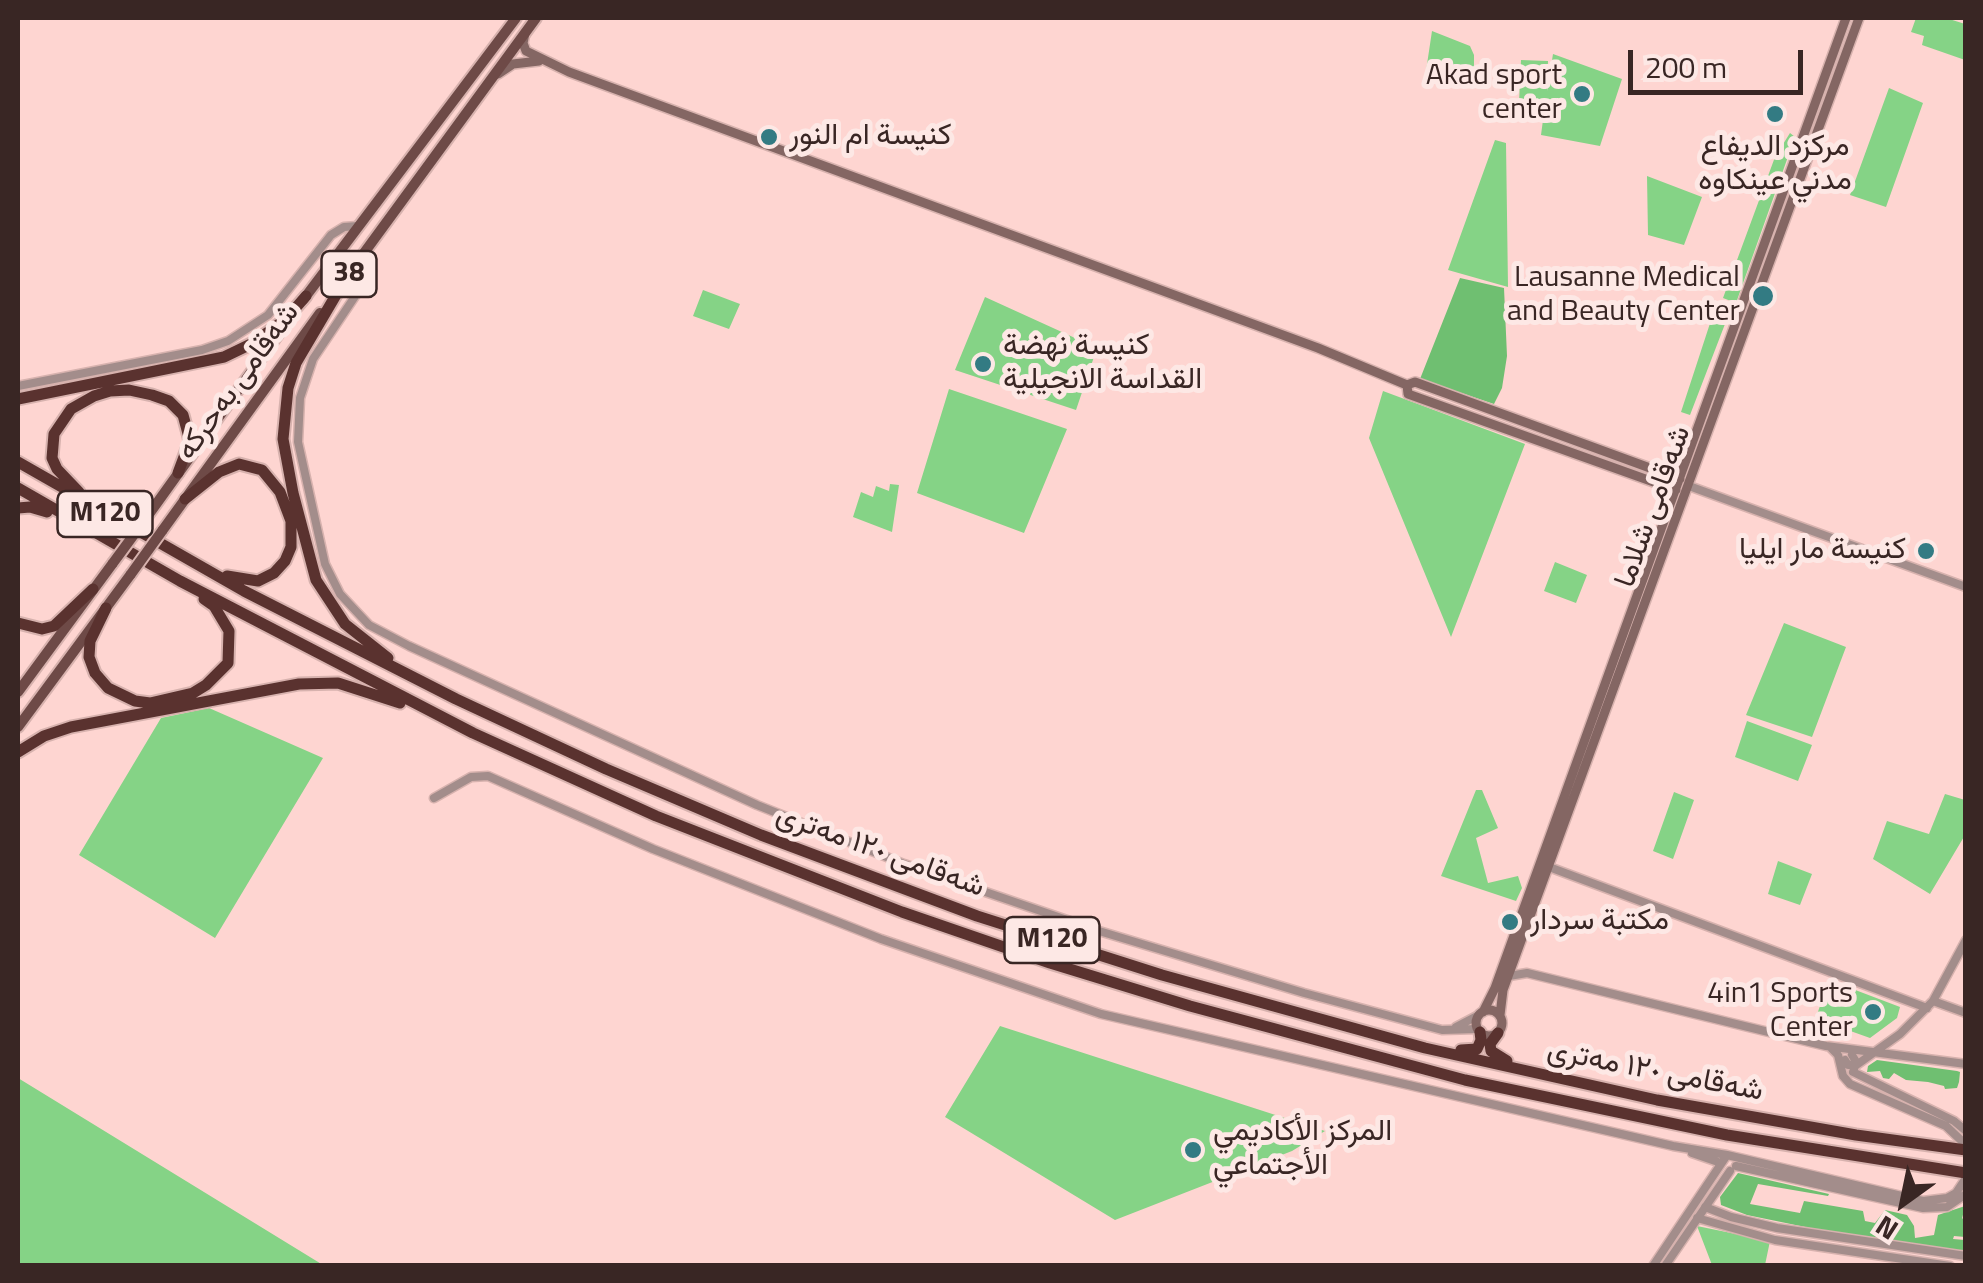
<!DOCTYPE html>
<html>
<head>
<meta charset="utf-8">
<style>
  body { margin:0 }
  #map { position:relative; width:1983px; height:1283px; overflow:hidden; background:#fed5d1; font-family:"Titillium Web",sans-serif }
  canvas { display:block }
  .frame { position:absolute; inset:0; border:20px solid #392624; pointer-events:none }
  .north { position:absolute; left:1853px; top:1153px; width:100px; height:100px; -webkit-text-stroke:8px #fde8e5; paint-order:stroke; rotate:213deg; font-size:28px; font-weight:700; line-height:40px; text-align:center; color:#392624 }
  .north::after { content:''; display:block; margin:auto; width:35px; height:45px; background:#392624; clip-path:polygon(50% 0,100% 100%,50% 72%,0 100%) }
  .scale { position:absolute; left:1628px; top:50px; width:175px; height:45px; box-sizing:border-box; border:5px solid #392624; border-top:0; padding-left:12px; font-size:30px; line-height:35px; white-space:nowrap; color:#392624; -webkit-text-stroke:8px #fde8e5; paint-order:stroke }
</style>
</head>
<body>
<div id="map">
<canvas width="1983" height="1283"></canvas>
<div class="frame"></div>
<div class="north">N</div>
<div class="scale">200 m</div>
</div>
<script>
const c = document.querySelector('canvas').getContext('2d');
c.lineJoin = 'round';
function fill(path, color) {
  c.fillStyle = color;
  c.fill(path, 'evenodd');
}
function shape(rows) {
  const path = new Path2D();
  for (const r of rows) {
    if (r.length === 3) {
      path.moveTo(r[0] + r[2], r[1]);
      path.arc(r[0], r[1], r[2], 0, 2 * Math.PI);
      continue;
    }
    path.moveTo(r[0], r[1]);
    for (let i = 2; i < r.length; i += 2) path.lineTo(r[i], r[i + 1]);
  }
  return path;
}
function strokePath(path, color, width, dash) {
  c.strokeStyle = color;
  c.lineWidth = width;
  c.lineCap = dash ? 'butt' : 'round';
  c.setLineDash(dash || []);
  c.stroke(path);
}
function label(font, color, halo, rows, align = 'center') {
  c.font = font + ' "Titillium Web",Vazirmatn,sans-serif';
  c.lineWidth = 10;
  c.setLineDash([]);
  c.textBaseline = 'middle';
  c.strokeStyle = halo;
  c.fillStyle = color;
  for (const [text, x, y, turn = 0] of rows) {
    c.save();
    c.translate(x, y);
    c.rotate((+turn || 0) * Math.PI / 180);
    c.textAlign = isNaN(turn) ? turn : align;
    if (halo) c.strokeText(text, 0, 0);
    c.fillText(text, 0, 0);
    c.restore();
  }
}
fill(shape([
  [1916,18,1946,18,1965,24,1965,60,1922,45,1924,36,1911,32],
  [1432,31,1470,46,1474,55,1474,70,1465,76,1464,85,1426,71],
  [1553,54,1622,79,1600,146,1541,135,1545,105,1519,103,1521,60,1548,61,1547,91],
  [1889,88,1923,103,1886,207,1850,195],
  [1790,133,1795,137,1736,303,1723,298,1775,157],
  [1495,140,1506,143,1508,287,1448,270],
  [1647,176,1702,197,1684,245,1648,235],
  [703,290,740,304,729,329,693,316],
  [985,297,1097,348,1076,410,955,370],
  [1716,305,1730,311,1690,415,1681,412],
  [949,389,1067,429,1024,533,917,493],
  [1383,391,1525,444,1451,637,1369,438],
  [890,484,899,485,892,532,853,517,861,492,873,497,876,486,889,491],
  [1555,562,1587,575,1576,603,1544,591],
  [1784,623,1846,647,1812,737,1746,715],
  [209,708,323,758,215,938,79,855,161,718],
  [1747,721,1812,745,1798,781,1735,757],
  [1476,790,1482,790,1498,828,1476,838,1488,883,1518,876,1522,888,1516,901,1441,876],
  [1674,792,1694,800,1673,859,1653,851],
  [1945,794,1965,800,1965,835,1930,894,1873,859,1887,821,1929,834],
  [1778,861,1812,874,1800,905,1768,894],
  [1829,980,1900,1007,1897,1018,1870,1038,1842,1028,1839,1034,1813,1026],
  [1000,1026,1325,1131,1292,1151,1115,1220,945,1117],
  [18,1078,323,1265,18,1265],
  [1697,1226,1770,1241,1765,1265,1712,1265]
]), '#85d386');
fill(shape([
  [1460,278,1504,288,1507,356,1502,388,1494,404,1420,379],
  [1877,1060,1957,1071,1960,1072,1959,1082,1957,1088,1945,1089,1944,1086,1928,1082,1906,1080,1894,1073,1889,1079,1883,1078,1880,1071,1867,1072,1868,1066],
  [1738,1173,1829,1194,1828,1196,1758,1184,1750,1204,1800,1213,1804,1201,1863,1211,1865,1221,1875,1223,1885,1210,1907,1215,1914,1226,1915,1238,1934,1235,1938,1215,1965,1206,1962,1219,1965,1216,1965,1237,1954,1236,1953,1239,1965,1240,1965,1252,1849,1236,1747,1215,1721,1205,1720,1197]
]), '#6fbf71');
const tertiary = shape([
  [358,261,372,271,313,359,300,398,298,442,325,564,340,594,369,625,409,646,757,805,904,864,1099,931,1304,993,1442,1030,1478,1029],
  [18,386,202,350,228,341,268,315,331,235,344,227,358,226],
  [1689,486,1966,587],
  [434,798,471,777,488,776,653,849,881,939,1101,1014,1673,1146,1727,1155],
  [1549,867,1927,1008],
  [1966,940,1933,1001,1900,1034,1855,1066,1853,1072,1954,1121,1966,1131],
  [1509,976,1527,973,1826,1046,1966,1064],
  [1933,1001,1966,1013],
  [1456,1027,1479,1015],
  [1831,1048,1838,1055,1843,1076,1850,1084,1946,1126,1966,1145],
  [1845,1060,1848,1065,1853,1065,1855,1060,1852,1055],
  [1692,1153,1721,1163],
  [1736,1166,1923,1208,1947,1207,1966,1194],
  [1705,1207,1731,1217,1777,1228,1966,1256],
  [1697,1218,1775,1240,1950,1266],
  [1653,1266,1727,1155,1923,1201,1947,1198,1956,1193,1966,1178],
  [1665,1266,1730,1171]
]);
const secondary = shape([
  [525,33,523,43,526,51,569,72,1318,348,1407,385,1415,382,1680,479],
  [498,74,513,64,539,61],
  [1407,385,1408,394,1676,490],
  [1489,1023,13],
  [1483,1012,1495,988,1846,18],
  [1500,1015,1503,990,1859,18]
]);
const primary = shape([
  [342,283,536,18],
  [303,300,516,18],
  [144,521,290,318],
  [162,531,320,313],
  [18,692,113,563],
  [18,727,131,574]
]);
const motorway = shape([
  [346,278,296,363,288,388,283,439,293,493,316,580,345,624,388,658],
  [18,399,224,357,253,343,286,319,306,296],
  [18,462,244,591,456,699,606,769,761,835,977,916,1162,975,1425,1048,1657,1100,1856,1135,1966,1150],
  [18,488,180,581,473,733,656,816,902,912,1050,963,1190,1006,1465,1080,1727,1135,1966,1173],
  [79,492,57,469,52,458,54,434,71,409,94,396,110,391,129,390,152,395,169,401,183,415,190,441,178,473],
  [185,499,219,472,239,464,262,470,280,492,291,521,291,547,285,561,274,573,258,581,227,576],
  [18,508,30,507,47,512],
  [106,608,90,641,89,657,95,673,108,688,135,701,150,703,193,693,206,685,228,663,229,631,214,606,204,599],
  [18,623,42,629,54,626,93,589],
  [18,752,44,736,71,727,299,684,338,683,400,703],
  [1498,1033,1490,1044,1491,1051,1507,1061],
  [1461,1050,1477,1049,1481,1040,1480,1032]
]);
strokePath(tertiary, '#d7b2ae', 11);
strokePath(secondary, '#d7b2ae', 12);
strokePath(primary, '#d7b2ae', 14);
strokePath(motorway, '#d7b2ae', 15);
strokePath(tertiary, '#a38d8b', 8);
strokePath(secondary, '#846663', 9);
strokePath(primary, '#6e4a47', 10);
strokePath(motorway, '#5a322f', 11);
const primaryBridge = shape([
  [113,563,144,521],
  [131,574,162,531]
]);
strokePath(primaryBridge, '#d7b2ae', 14, []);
strokePath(primaryBridge, '#6e4a47', 10);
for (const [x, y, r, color] of [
  [1582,94,10,"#337b83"],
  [1775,114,10,"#337b83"],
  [769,137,10,"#337b83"],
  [1763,296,12,"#337b83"],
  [983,364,10,"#337b83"],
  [1926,551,10,"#337b83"],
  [1510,922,10,"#337b83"],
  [1873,1012,10,"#337b83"],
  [1193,1150,10,"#337b83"]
]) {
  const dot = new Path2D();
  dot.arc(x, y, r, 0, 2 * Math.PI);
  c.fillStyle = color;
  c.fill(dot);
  strokePath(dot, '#fde8e5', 4);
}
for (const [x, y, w] of [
  [349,274,55],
  [105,514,95],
  [1052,940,95]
]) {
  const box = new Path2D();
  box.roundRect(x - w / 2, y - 23, w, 46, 8);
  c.fillStyle = '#fde8e5';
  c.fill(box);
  strokePath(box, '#392624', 2.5);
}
label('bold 28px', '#392624', null, [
  ["38",349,274],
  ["M120",105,514],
  ["M120",1052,940]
]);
label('30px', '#392624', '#fde8e5', [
  ["Akad sport",1562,77],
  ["center",1562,111],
  ["كنيسة ام النور",789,137,"left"],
  ["مرکزد الدیفاع",1775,148,"center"],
  ["مدني عينكاوه",1775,182,"center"],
  ["Lausanne Medical",1740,279],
  ["and Beauty Center",1740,313],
  ["كنيسة نهضة",1003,347,"left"],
  ["القداسة الانجيلية",1003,381,"left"],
  ["كنيسة مار ايليا",1906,551],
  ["مكتبة سردار",1530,922,"left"],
  ["4in1 Sports",1853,995],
  ["Center",1853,1029],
  ["المركز الأكاديمي",1213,1133,"left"],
  ["الأجتماعي",1213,1167,"left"]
], 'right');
label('30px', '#392624', '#fde8e5', [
  ["شەقامی بەحرکە",239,382,-54],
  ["شەقامی شلاما",1654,507,-70],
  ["شەقامی ١٢٠ مەتری",880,852,20],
  ["شەقامی ١٢٠ مەتری",1655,1072,11]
]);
</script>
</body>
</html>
